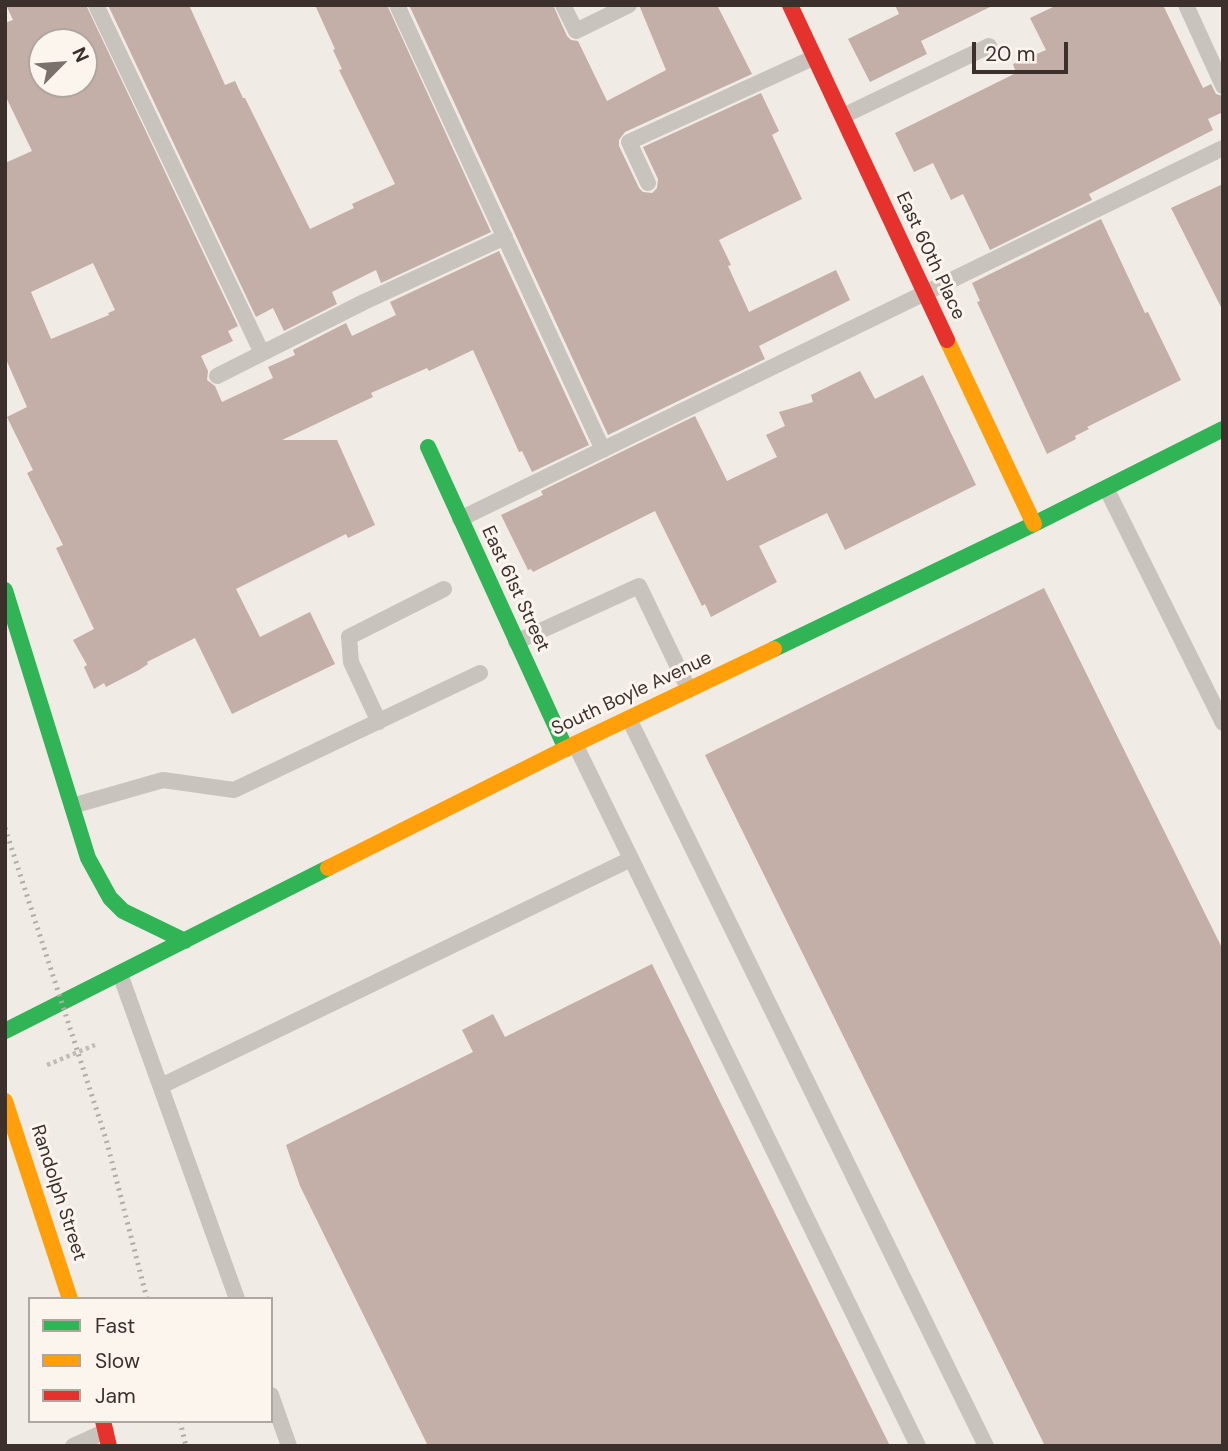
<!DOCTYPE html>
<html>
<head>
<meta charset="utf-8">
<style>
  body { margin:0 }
  #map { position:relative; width:1228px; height:1451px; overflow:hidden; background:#f0ebe5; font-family:"DM Sans",sans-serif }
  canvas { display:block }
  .frame { position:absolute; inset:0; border:7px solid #3b302b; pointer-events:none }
  .legend { position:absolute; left:28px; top:1297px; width:245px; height:126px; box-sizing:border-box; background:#fbf5ee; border:2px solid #aea6a0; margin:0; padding:9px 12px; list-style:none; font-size:21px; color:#3b302b }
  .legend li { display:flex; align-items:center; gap:14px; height:35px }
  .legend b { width:35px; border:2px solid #aea6a0 }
  .north { position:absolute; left:28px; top:28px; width:70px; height:70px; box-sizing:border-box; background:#fbf5ee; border:2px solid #aea6a0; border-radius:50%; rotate:65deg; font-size:19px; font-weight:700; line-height:28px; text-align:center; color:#3b302b }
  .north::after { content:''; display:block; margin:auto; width:24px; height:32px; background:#7a716c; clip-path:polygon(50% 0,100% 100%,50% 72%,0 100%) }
  .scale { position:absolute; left:972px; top:42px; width:96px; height:32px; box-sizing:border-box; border:4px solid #3b302b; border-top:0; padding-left:9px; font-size:21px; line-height:24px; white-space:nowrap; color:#3b302b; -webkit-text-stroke:5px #fbf5ee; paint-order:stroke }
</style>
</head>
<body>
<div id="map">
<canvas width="1228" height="1451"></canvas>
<div class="frame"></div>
<ul class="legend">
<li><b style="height:9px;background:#30b455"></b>Fast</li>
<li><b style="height:9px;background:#ff9f0a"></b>Slow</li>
<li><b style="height:9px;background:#e5322d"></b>Jam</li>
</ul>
<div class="north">N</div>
<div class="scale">20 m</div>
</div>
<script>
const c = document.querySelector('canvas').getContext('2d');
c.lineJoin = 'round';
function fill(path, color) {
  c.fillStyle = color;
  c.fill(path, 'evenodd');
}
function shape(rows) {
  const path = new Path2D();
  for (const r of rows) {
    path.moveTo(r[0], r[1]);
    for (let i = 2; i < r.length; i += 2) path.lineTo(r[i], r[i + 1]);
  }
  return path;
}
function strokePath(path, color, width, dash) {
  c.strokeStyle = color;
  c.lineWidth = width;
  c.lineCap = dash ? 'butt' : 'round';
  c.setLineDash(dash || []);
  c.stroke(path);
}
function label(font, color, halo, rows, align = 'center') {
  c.font = font + ' "DM Sans",sans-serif';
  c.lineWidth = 6;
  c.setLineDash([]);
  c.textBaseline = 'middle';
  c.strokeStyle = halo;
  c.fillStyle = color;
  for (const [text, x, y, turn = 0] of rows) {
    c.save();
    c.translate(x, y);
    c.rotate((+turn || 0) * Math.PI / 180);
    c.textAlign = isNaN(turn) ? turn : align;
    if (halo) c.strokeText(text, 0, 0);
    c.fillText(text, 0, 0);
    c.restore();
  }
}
fill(shape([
  [6,5,86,5,238,326,228,331,233,341,201,356,208,371,207,380,215,386,222,402,273,378,268,367,295,355,293,350,346,323,352,336,396,315,390,302,499,251,589,445,532,472,522,451,519,452,473,350,429,371,427,368,371,393,373,397,282,440,337,440,375,525,348,538,346,534,236,589,260,637,310,612,335,664,232,714,195,638,147,662,148,664,139,670,106,687,104,683,94,689,84,667,87,665,73,640,94,629,56,548,63,545,27,473,33,470,7,417,27,407,5,357,5,163,32,151,5,95,5,23,13,20],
  [42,42,84,42,84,84,42,84],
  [93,263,115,310,108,313,109,315,51,339,31,292],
  [108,5,189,5,225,85,235,81,243,98,245,98,310,229,354,208,352,204,395,184,339,70,342,69,333,50,335,49,315,5,387,5,491,232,381,283,376,270,332,292,337,304,284,331,273,308,256,317],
  [409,5,553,5,567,36,571,40,578,41,607,101,666,70,639,5,717,5,752,74,625,132,619,140,619,146,639,188,643,192,652,193,657,188,658,179,643,147,761,93,779,131,772,135,802,199,719,240,731,265,728,266,749,312,836,270,850,300,759,346,765,359,608,435],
  [895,5,994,5,921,41,927,54,870,82,848,39,899,14],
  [1057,5,1163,5,1203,88,1211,84,1216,94,1223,96,1223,112,1208,119,1213,130,1089,194,1092,200,990,250,963,194,951,200,933,163,914,172,895,133,1016,73,1013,64,1046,50,1030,18],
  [1223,184,1223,311,1171,208],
  [1101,219,1145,313,1148,312,1181,380,1087,427,1089,429,1075,436,1076,439,1047,454,977,302,980,301,972,283],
  [860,371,875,399,923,375,976,485,845,550,827,513,759,546,777,582,711,617,705,604,702,606,655,511,533,572,531,569,528,570,501,515,543,495,541,491,695,416,727,481,777,457,766,435,785,426,779,412,813,402,811,395],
  [1044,588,1223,950,1223,1446,1045,1446,705,755],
  [652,964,890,1446,428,1446,300,1186,286,1145,473,1052,462,1030,493,1014,505,1037]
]), '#c3afa7');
strokePath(shape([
  [47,1065,95,1045]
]), '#c2bbb6', 4.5, [3.5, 3.5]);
strokePath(shape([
  [96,5,262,353],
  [397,5,603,450],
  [563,5,576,31,629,5],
  [1186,5,1223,86],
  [843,116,989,46],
  [648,183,629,142,815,57],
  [217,376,364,302,505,237],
  [1106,488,1223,723],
  [460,519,1223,148],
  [516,642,639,586,689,690],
  [629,719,986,1446],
  [379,722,351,662,349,637,444,589],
  [575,744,918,1446],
  [72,806,163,780,234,790,480,673],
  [120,974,237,1299],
  [161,1086,631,859],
  [271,1395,289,1446],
  [73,1446,106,1431]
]), '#c9c3be', 16);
strokePath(shape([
  [428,447,566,749],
  [5,590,88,858,110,898,123,911,185,941],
  [774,649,1034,524,1223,429],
  [5,1031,328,868]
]), '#30b455', 16);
strokePath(shape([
  [947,340,1034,524],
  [328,868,575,744,774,649],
  [5,1101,70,1299]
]), '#ff9f0a', 16);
strokePath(shape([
  [790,5,947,340],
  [103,1421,109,1446]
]), '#e5322d', 16);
strokePath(shape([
  [5,828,106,1139,147,1299],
  [180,1421,186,1446]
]), '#b1aca8', 5, [2, 5]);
label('19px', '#3b302b', '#fbf5ee', [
  ["East 60th Place",930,256,65],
  ["East 61st Street",515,589,65],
  ["South Boyle Avenue",632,694,-25],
  ["Randolph Street",58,1193,72]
]);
</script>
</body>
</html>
